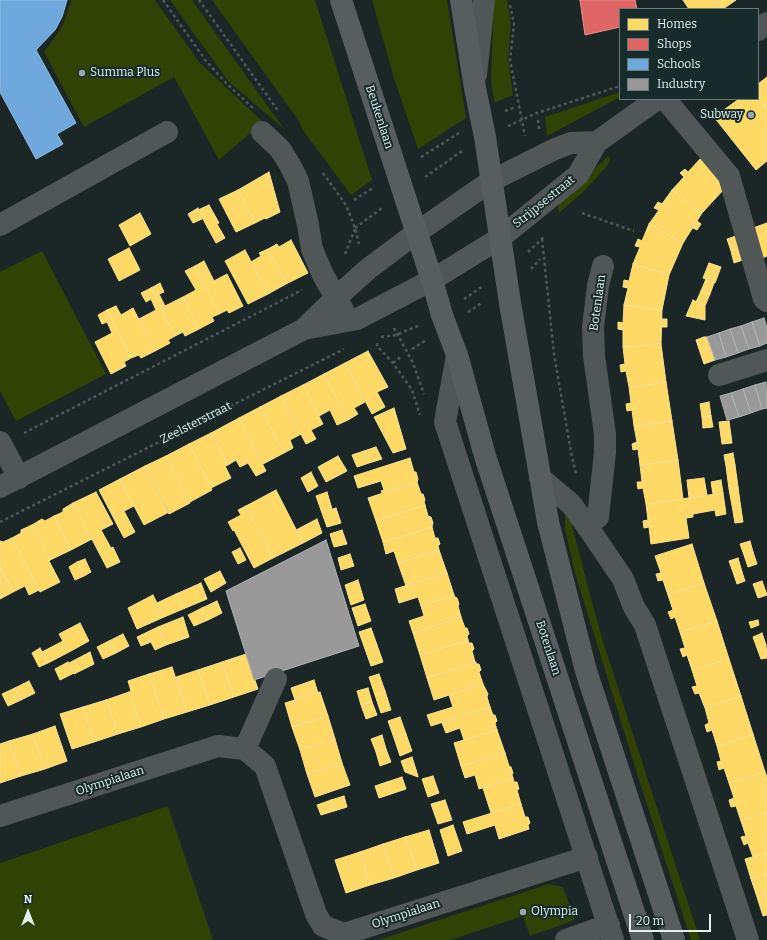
<!DOCTYPE html>
<html>
<head>
<meta charset="utf-8">
<style>
  body { margin:0 }
  #map { position:relative; width:767px; height:940px; overflow:hidden; background:#1b2626; font-family:Bitter,serif }
  canvas { display:block }
  .legend { position:absolute; left:619px; top:8px; width:140px; height:92px; box-sizing:border-box; background:#162b2a; border:1px solid #687a79; margin:0; padding:5px 7px; list-style:none; font-size:12px; color:#e3f0ef }
  .legend li { display:flex; align-items:center; gap:8px; height:20px }
  .legend b { width:20px; border:1px solid #687a79 }
  .north { position:absolute; left:8px; top:892px; width:40px; height:40px; -webkit-text-stroke:3px #162b2a; paint-order:stroke; rotate:0deg; font-size:11px; font-weight:700; line-height:16px; text-align:center; color:#e3f0ef }
  .north::after { content:''; display:block; margin:auto; width:14px; height:18px; background:#e3f0ef; clip-path:polygon(50% 0,100% 100%,50% 72%,0 100%) }
  .scale { position:absolute; left:629px; top:914px; width:82px; height:18px; box-sizing:border-box; border:2px solid #e3f0ef; border-top:0; padding-left:5px; font-size:12px; line-height:14px; white-space:nowrap; color:#e3f0ef; -webkit-text-stroke:3px #162b2a; paint-order:stroke }
</style>
</head>
<body>
<div id="map">
<canvas width="767" height="940"></canvas>
<ul class="legend">
<li><b style="height:11px;background:#ffd966"></b>Homes</li>
<li><b style="height:11px;background:#e06666"></b>Shops</li>
<li><b style="height:11px;background:#6fa8dc"></b>Schools</li>
<li><b style="height:11px;background:#999"></b>Industry</li>
</ul>
<div class="north">N</div>
<div class="scale">20 m</div>
</div>
<script>
const c = document.querySelector('canvas').getContext('2d');
c.lineJoin = 'round';
function fill(path, color) {
  c.fillStyle = color;
  c.fill(path, 'evenodd');
}
function shape(rows) {
  const path = new Path2D();
  for (const r of rows) {
    path.moveTo(r[0], r[1]);
    for (let i = 2; i < r.length; i += 2) path.lineTo(r[i], r[i + 1]);
  }
  return path;
}
function strokePath(path, color, width, dash) {
  c.strokeStyle = color;
  c.lineWidth = width;
  c.lineCap = dash ? 'butt' : 'round';
  c.setLineDash(dash || []);
  c.stroke(path);
}
function label(font, color, halo, rows, align = 'center') {
  c.font = font + ' Bitter,serif';
  c.lineWidth = 4;
  c.setLineDash([]);
  c.textBaseline = 'middle';
  c.strokeStyle = halo;
  c.fillStyle = color;
  for (const [text, x, y, turn = 0] of rows) {
    c.save();
    c.translate(x, y);
    c.rotate((+turn || 0) * Math.PI / 180);
    c.textAlign = isNaN(turn) ? turn : align;
    if (halo) c.strokeText(text, 0, 0);
    c.fillText(text, 0, 0);
    c.restore();
  }
}
fill(shape([
  [72,0,155,0,200,63,263,122,219,160,174,77,84,127,44,52,62,27],
  [170,0,192,0,284,129,228,81],
  [212,0,315,0,372,180,351,195,302,129,299,121],
  [372,0,447,0,466,118,418,149,394,78],
  [494,0,507,0,511,23,508,58,513,95,496,102,494,101,491,80],
  [620,92,620,97,547,136,545,117],
  [608,156,609,157,610,160,607,166,585,190,559,213,558,205],
  [42,251,106,374,16,421,0,391,0,272],
  [565,516,568,517,571,521,589,591,604,645,700,940,691,940,641,786,575,573,565,528],
  [168,806,213,940,0,940,0,863],
  [549,884,563,887,575,920,530,936,523,916,450,940,378,940]
]), '#304305');
const homes = shape([
  [683,0,717,0,723,9,689,9,683,0],
  [717,0,736,0,723,9,717,0],
  [767,77,767,109,758,97,758,84,767,77],
  [758,97,767,109,767,161,756,170,714,117,739,99,758,99,758,97],
  [702,157,725,188,702,213,672,190,684,177,680,173,685,169,688,172,702,157],
  [269,172,280,212,266,219,265,218,255,223,238,190,269,172],
  [238,190,255,223,236,232,219,199,238,190],
  [672,190,702,213,683,243,649,224,659,210,654,208,658,202,662,204,672,190],
  [209,205,219,223,217,224,225,238,216,243,198,210,209,205],
  [198,208,202,219,193,223,188,214,198,208],
  [140,213,151,234,130,246,119,225,140,213],
  [697,221,701,224,697,230,693,228,697,221],
  [767,223,767,256,762,258,753,228,767,223],
  [649,224,683,243,669,275,633,264,640,247,635,246,638,239,642,241,649,224],
  [736,236,740,248,731,251,727,239,736,236],
  [291,240,308,273,286,284,268,249,277,244,279,247,291,240],
  [129,248,140,270,119,281,108,259,129,248],
  [740,248,743,260,734,263,731,251,740,248],
  [268,249,286,284,268,294,251,262,261,256,259,253,268,249],
  [245,250,268,294,248,304,225,261,245,250],
  [204,261,214,281,227,274,243,306,229,313,227,310,219,314,195,266,204,261],
  [709,263,721,267,715,283,703,278,709,263],
  [633,264,669,275,662,310,624,305,628,288,623,287,624,280,629,281,633,264],
  [195,266,219,314,212,317,214,321,199,329,183,297,196,290,185,271,195,266],
  [706,279,714,283,710,294,701,291,706,279],
  [160,283,164,292,159,294,165,306,183,297,199,329,185,336,183,332,175,336,151,288,160,283],
  [151,288,175,336,168,340,170,343,155,351,139,319,156,310,151,299,146,302,141,293,151,288],
  [701,291,710,294,705,306,696,302,701,291],
  [693,300,705,306,705,320,686,316,693,300],
  [624,305,662,310,661,344,623,347,623,330,618,329,618,322,623,323,624,305],
  [116,306,121,315,133,308,155,351,141,358,139,355,131,358,107,310,116,306],
  [107,310,131,358,124,362,126,366,111,374,95,342,112,333,107,322,102,324,98,315,107,310],
  [662,319,667,319,667,327,661,327,662,319],
  [704,337,707,337,711,348,700,352,696,340,704,337],
  [661,344,666,382,629,387,626,371,621,372,620,365,625,364,623,347,661,344],
  [711,348,715,360,704,364,700,352,711,348],
  [368,351,388,387,377,392,385,407,372,414,345,363,368,351],
  [345,363,365,402,354,408,358,414,348,420,324,374,345,363],
  [324,374,348,420,337,425,330,410,319,416,303,385,324,374],
  [666,382,672,421,634,426,632,410,627,411,626,404,631,403,629,387,666,382],
  [303,385,323,424,311,430,316,439,306,444,281,396,303,385],
  [281,396,301,434,290,440,293,448,284,453,260,407,281,396],
  [709,402,711,416,702,417,700,404,709,402],
  [260,407,284,453,263,464,239,418,260,407],
  [394,408,406,449,393,453,374,417,394,408],
  [711,416,713,427,703,428,702,417,711,416],
  [239,418,266,471,256,476,248,463,240,467,236,460,228,465,211,433,239,418],
  [672,421,678,460,640,465,638,449,633,450,632,444,637,442,634,426,672,421],
  [729,421,732,443,722,444,719,422,729,421],
  [211,433,228,465,225,466,231,478,211,488,189,444,211,433],
  [189,444,212,490,190,502,166,456,189,444],
  [376,447,382,459,369,463,364,451,376,447],
  [364,451,369,463,357,467,352,455,364,451],
  [733,453,735,465,726,466,724,455,733,453],
  [166,456,190,503,169,514,145,466,166,456],
  [338,456,347,471,326,482,318,467,338,456],
  [410,458,414,472,416,472,418,479,417,482,382,493,381,491,384,490,381,481,358,488,354,476,410,458],
  [678,460,683,499,646,504,643,488,638,489,637,482,642,482,640,465,678,460],
  [735,465,738,487,729,489,726,466,735,465],
  [145,466,169,512,144,525,120,479,145,466],
  [311,472,318,486,308,492,301,478,311,472],
  [704,478,707,495,689,498,687,480,704,478],
  [120,479,134,506,124,511,135,532,124,538,99,490,120,479],
  [721,480,723,493,713,494,711,482,721,480],
  [417,482,421,494,423,494,425,500,424,502,425,505,376,521,368,498,417,482],
  [738,487,741,509,733,511,729,489,738,487],
  [276,490,303,543,273,558,246,506,276,490],
  [96,492,113,524,101,530,111,548,113,547,120,562,107,568,73,503,96,492],
  [327,492,332,509,322,513,316,496,327,492],
  [723,493,726,514,716,516,715,510,693,514,693,517,686,518,689,538,651,544,649,527,644,528,643,521,648,520,646,504,723,493],
  [73,503,92,539,71,550,54,516,63,512,63,509,73,503],
  [425,505,428,516,431,517,433,523,432,527,383,542,376,521,425,505],
  [246,506,273,558,254,568,234,530,233,531,228,522,241,515,238,510,246,506],
  [336,508,341,523,327,527,322,513,336,508],
  [741,509,743,522,735,523,733,511,741,509],
  [54,516,71,550,50,560,32,525,42,519,45,521,54,516],
  [317,519,322,533,303,543,296,530,317,519],
  [32,525,50,560,49,561,60,582,40,592,12,538,21,533,21,530,32,525],
  [432,527,435,538,438,538,440,544,438,546,439,550,398,563,394,551,386,554,383,542,432,527],
  [342,530,347,544,334,547,330,534,342,530],
  [12,538,39,590,29,595,25,586,13,592,0,566,0,541,3,542,12,538],
  [750,541,753,552,744,555,740,544,750,541],
  [692,544,704,583,668,595,663,580,658,581,656,574,661,573,655,556,692,544],
  [240,548,246,560,238,564,232,552,240,548],
  [439,550,447,573,406,586,398,563,439,550],
  [753,552,757,564,748,567,744,555,753,552],
  [350,554,354,566,341,570,338,558,350,554],
  [738,558,742,572,734,575,729,561,738,558],
  [85,559,91,572,84,576,77,562,85,559],
  [77,562,84,576,75,580,69,567,77,562],
  [0,566,13,592,0,599,0,566],
  [220,571,226,583,211,592,204,579,220,571],
  [742,572,745,581,737,584,734,575,742,572],
  [447,573,454,595,421,606,418,597,399,603,395,589,447,573],
  [358,580,364,600,351,605,345,585,358,580],
  [762,581,767,595,758,598,753,584,762,581],
  [201,583,207,599,183,609,176,594,201,583],
  [704,583,717,621,680,632,675,617,671,619,668,612,673,610,668,595,704,583],
  [176,594,183,609,164,617,157,603,176,594],
  [153,595,164,617,137,629,128,608,153,595],
  [454,595,455,597,457,598,459,604,458,606,461,617,413,633,409,621,424,616,421,606,454,595],
  [217,601,222,613,208,620,202,608,217,601],
  [365,604,371,621,358,626,352,608,365,604],
  [202,608,208,620,194,626,188,615,202,608],
  [183,617,189,637,166,645,158,627,183,617],
  [461,617,465,628,467,628,469,634,467,636,468,640,420,655,413,633,461,617],
  [758,620,759,625,751,628,749,622,758,620],
  [717,621,729,659,692,670,687,655,683,657,680,649,685,648,680,632,717,621],
  [80,623,89,641,69,652,59,634,80,623],
  [158,627,166,645,155,650,151,642,141,646,137,637,158,627],
  [371,628,377,645,365,649,359,632,371,628],
  [762,633,766,645,757,648,753,637,762,633],
  [123,634,129,646,116,653,109,641,123,634],
  [468,640,469,643,472,643,474,649,472,651,475,662,427,678,420,655,468,640],
  [63,641,69,652,48,663,42,652,63,641],
  [109,641,116,653,103,659,97,647,109,641],
  [377,645,383,662,371,666,365,649,377,645],
  [766,645,767,658,761,659,757,648,766,645],
  [40,648,48,663,39,667,32,653,40,648],
  [90,652,94,664,74,674,69,663,90,652],
  [246,654,258,689,234,697,222,662,246,654],
  [729,659,741,696,705,708,699,693,695,694,692,687,697,686,692,670,729,659],
  [68,662,74,673,60,680,55,669,68,662],
  [222,662,234,697,210,705,198,670,222,662],
  [476,662,476,664,479,664,481,670,479,672,483,684,434,700,427,678,476,662],
  [172,667,187,712,164,719,149,674,172,667],
  [198,670,210,705,187,712,176,677,198,670],
  [149,674,164,719,141,727,129,692,131,691,128,681,149,674],
  [379,674,385,691,375,695,369,677,379,674],
  [314,680,318,693,295,700,291,688,314,680],
  [29,681,35,693,21,700,15,688,29,681],
  [483,684,488,694,487,697,490,707,431,726,427,715,453,707,449,695,483,684],
  [15,688,21,700,8,706,2,694,15,688],
  [368,688,372,702,361,705,357,691,368,688],
  [385,691,391,710,381,713,375,695,385,691],
  [129,692,141,727,118,734,106,700,129,692],
  [320,692,328,716,292,727,285,703,320,692],
  [741,696,753,734,717,746,712,730,707,732,705,725,709,723,705,708,741,696],
  [106,700,118,734,94,742,83,707,106,700],
  [372,702,377,715,366,719,361,705,372,702],
  [83,707,94,742,72,749,60,714,83,707],
  [490,707,493,715,495,715,497,721,495,723,497,730,464,740,460,728,446,733,442,723,490,707],
  [328,716,335,739,300,750,292,727,328,716],
  [400,717,406,734,394,738,388,721,400,717],
  [55,726,67,761,45,769,33,734,55,726],
  [497,730,505,753,461,766,454,743,497,730],
  [33,734,45,769,21,776,9,741,33,734],
  [406,734,412,751,400,756,394,738,406,734],
  [753,734,765,772,729,783,724,768,719,770,717,762,721,761,717,746,753,734],
  [382,735,386,749,376,752,371,739,382,735],
  [335,739,342,763,307,774,300,750,335,739],
  [9,741,21,776,0,783,0,744,9,741],
  [386,749,391,762,380,766,376,752,386,749],
  [505,753,509,766,511,767,513,773,512,775,513,778,479,789,475,775,465,778,461,766,505,753],
  [412,757,418,776,418,777,405,772,401,761,412,757],
  [342,763,350,785,315,797,307,774,342,763],
  [765,772,767,777,767,812,741,821,736,806,731,807,729,800,734,798,729,783,765,772],
  [433,776,439,793,428,797,422,779,433,776],
  [402,777,406,789,391,794,387,782,402,777],
  [513,778,514,782,517,782,519,789,517,790,521,804,491,813,483,788,513,778],
  [387,782,391,794,379,798,375,786,387,782],
  [344,796,347,807,334,811,331,800,344,796],
  [331,800,334,811,321,815,317,805,331,800],
  [445,800,452,820,438,824,431,804,445,800],
  [521,804,525,817,528,817,530,823,528,825,529,829,499,839,495,825,467,834,463,822,521,804],
  [767,812,767,853,753,857,748,843,744,845,741,837,746,836,741,821,767,812],
  [453,825,462,851,448,856,440,830,453,825],
  [429,830,439,863,417,870,405,837,429,830],
  [405,837,417,870,394,878,383,844,405,837],
  [383,844,394,878,370,885,360,852,383,844],
  [360,852,370,885,346,893,335,860,360,852],
  [767,853,767,874,751,879,745,859,767,853],
  [767,874,767,894,757,897,751,879,767,874],
  [767,894,767,915,763,916,757,897,767,894]
]);
fill(homes, '#ffd966');
strokePath(homes, '#f7e08f', 1);
const shops = shape([
  [580,0,635,0,637,9,620,9,620,27,585,35,580,0]
]);
fill(shops, '#e06666');
strokePath(shops, '#e18f8f', 1);
const schools = shape([
  [0,0,67,0,62,17,55,30,36,50,76,123,57,134,63,144,36,159,0,92,0,0]
]);
fill(schools, '#6fa8dc');
strokePath(schools, '#92bee2', 1);
const industry = shape([
  [764,318,767,328,767,343,760,346,752,322,764,318],
  [752,322,760,346,749,349,741,326,752,322],
  [741,326,749,349,738,353,730,329,741,326],
  [730,329,738,353,726,357,719,333,730,329],
  [719,333,726,357,715,360,707,337,719,333],
  [766,382,767,408,762,409,755,385,766,382],
  [755,385,762,409,751,413,743,389,755,385],
  [743,389,751,413,739,417,731,393,743,389],
  [731,393,739,417,727,420,720,396,731,393],
  [326,540,359,646,254,680,226,591,326,540]
]);
fill(industry, '#999');
strokePath(industry, '#afb3b3', 1);
strokePath(shape([
  [163,0,206,61,226,83,253,108],
  [199,0,279,112],
  [510,5,514,24,510,60,525,136],
  [505,111,516,107],
  [538,120,539,129],
  [508,126,537,113,620,86],
  [421,157,459,133],
  [323,173,346,205,355,228,359,244],
  [425,177,462,151],
  [354,200,373,188],
  [582,213,634,231],
  [355,228,382,208],
  [542,239,554,354,571,452,576,474],
  [528,252,545,236],
  [345,254,355,229],
  [531,269,540,259],
  [464,299,483,286],
  [468,312,483,302],
  [394,328,413,363,424,394],
  [381,337,396,335,420,325],
  [377,343,377,346,393,363,412,390,420,415],
  [412,349,425,341],
  [393,363,402,356],
  [24,433,302,290],
  [0,522,344,349]
]), '#515657', 2.5, [3, 3]);
strokePath(shape([
  [758,30,767,23],
  [476,75,484,0],
  [665,99,729,176,764,299,767,301],
  [262,132,280,149,290,165,298,181,308,225,312,249,323,275,343,310],
  [0,225,167,132],
  [304,329,357,319,432,280,500,238,578,175,597,142,657,99],
  [457,355,445,422,613,940],
  [719,375,767,360],
  [0,442,19,478],
  [540,478,571,504,587,526,623,579,634,607,645,625,748,940],
  [0,487,304,329,339,295,368,269,416,233,491,181,555,149,571,143,597,142],
  [587,526,598,517,605,452,605,434,594,356,593,327,598,286,603,266],
  [245,749,276,679],
  [0,816,218,746,245,749,265,766,316,914,323,926,344,934,587,857],
  [566,940,609,925]
]), '#515657', 22);
strokePath(shape([
  [341,0,432,280,442,315,457,355,485,456,643,940],
  [461,0,475,88,485,137,510,303,548,522,586,671,674,940]
]), '#585e60', 22);
for (const [x, y, r, color] of [
  [82,73,4,"#9da9a9"],
  [751,115,4,"#9da9a9"],
  [523,912,4,"#9da9a9"]
]) {
  const dot = new Path2D();
  dot.arc(x, y, r, 0, 2 * Math.PI);
  c.fillStyle = color;
  c.fill(dot);
  strokePath(dot, '#162b2a', 1.5);
}
label('12px', '#e3f0ef', '#162b2a', [
  ["Summa Plus",90,73],
  ["Subway",743,115,"right"],
  ["Olympia",531,912]
], 'left');
label('12px', '#e3f0ef', '#162b2a', [
  ["Beukenlaan",379,117,72],
  ["Strijpsestraat",544,202,-39],
  ["Botenlaan",598,303,-82],
  ["Zeelsterstraat",196,423,-27],
  ["Botenlaan",548,648,72],
  ["Olympialaan",110,781,-18],
  ["Olympialaan",406,914,-18]
]);
</script>
</body>
</html>
